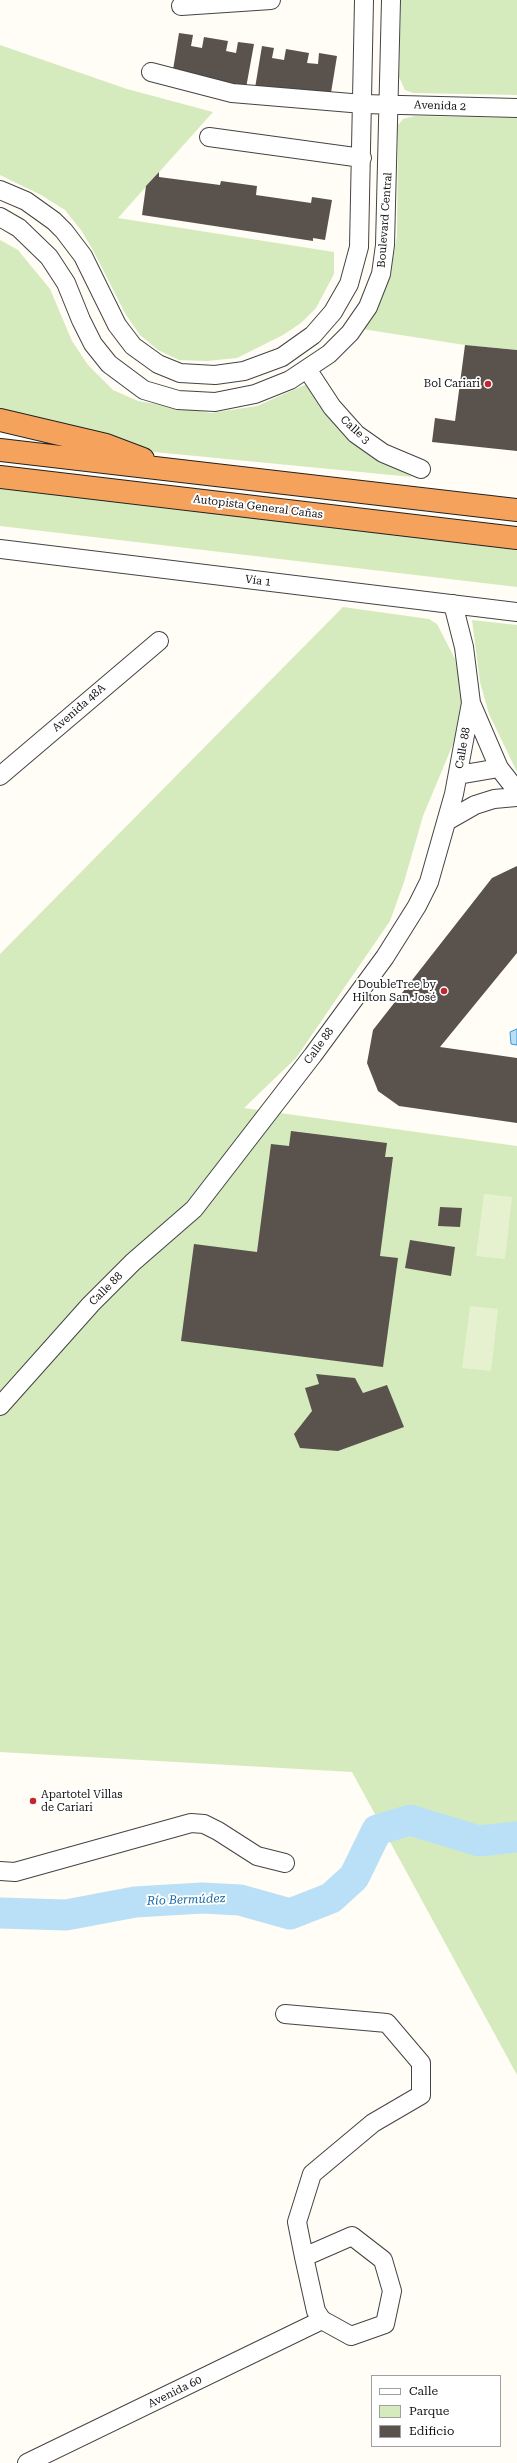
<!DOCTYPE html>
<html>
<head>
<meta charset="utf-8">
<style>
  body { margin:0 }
  #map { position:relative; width:517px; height:2463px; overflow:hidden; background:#fffdf5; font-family:"Roboto Serif",serif }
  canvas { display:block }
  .legend { position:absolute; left:371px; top:2375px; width:130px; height:72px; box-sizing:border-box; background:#fff; border:1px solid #a0a0a0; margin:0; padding:5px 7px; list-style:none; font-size:12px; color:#111 }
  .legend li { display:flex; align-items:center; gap:8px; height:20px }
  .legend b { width:20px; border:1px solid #a0a0a0 }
</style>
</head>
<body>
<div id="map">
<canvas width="517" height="2463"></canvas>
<ul class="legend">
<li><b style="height:5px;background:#fff"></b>Calle</li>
<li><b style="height:11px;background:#d5ebbd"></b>Parque</li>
<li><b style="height:11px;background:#5a524d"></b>Edificio</li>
</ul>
</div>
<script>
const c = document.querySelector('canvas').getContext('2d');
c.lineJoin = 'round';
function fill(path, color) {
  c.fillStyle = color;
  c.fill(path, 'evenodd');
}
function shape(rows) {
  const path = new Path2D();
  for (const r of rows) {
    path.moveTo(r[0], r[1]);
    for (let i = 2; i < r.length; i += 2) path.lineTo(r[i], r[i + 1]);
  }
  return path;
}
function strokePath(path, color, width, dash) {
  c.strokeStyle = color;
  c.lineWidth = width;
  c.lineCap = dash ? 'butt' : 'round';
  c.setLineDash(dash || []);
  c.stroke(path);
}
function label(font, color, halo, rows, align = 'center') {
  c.font = font + ' "Roboto Serif",serif';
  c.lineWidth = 4;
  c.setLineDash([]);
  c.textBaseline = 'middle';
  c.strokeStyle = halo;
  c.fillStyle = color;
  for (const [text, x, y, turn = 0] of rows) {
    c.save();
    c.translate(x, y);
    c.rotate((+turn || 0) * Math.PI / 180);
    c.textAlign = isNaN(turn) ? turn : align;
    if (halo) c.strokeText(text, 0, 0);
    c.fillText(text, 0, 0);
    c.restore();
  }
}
fill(shape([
  [401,0,517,0,517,95,413,93,405,90,399,77],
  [0,45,127,89,213,112,118,218,334,252,334,274,316,308,301,323,283,335,237,358,207,361,179,360,158,350,140,335,126,315,94,252,81,230,65,210,41,195,0,175],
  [415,116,517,118,517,350,465,345,362,329,391,269,397,236,398,125,403,119],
  [0,240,18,250,50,289,72,341,88,365,113,390,138,401,211,413,257,406,307,384,348,436,412,477,144,451,0,411],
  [0,484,517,546,517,587,0,526],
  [343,607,429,619,437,624,455,659,463,702,456,737,423,816,404,882,390,921,296,1058,244,1108,517,1146,517,2075,352,1772,0,1752,0,954],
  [472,620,517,625,517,772,489,714,480,682]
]), '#d5ebbd');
fill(shape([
  [484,1194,512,1197,505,1259,476,1256],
  [470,1306,498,1309,491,1371,462,1368]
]), '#e6f2cf');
const water = shape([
  [517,1029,517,1045,511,1044,510,1032,517,1029]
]);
fill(water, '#b9e0f7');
strokePath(water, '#3f96cf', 1);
strokePath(shape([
  [0,1913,66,1915,135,1902,202,1898,240,1900,290,1914,331,1898,354,1877,377,1830,410,1820,479,1841,517,1837]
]), '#b9e0f7', 31);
fill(shape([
  [179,33,193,35,191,46,202,48,204,37,228,41,226,51,236,53,238,42,254,44,246,88,172,76],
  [262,46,274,48,272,58,284,60,286,49,309,53,307,63,318,64,319,53,337,56,330,99,255,88],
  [159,172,159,177,220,185,221,181,257,186,256,195,311,203,312,197,332,200,325,240,313,238,313,241,142,215,146,186],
  [465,345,517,350,517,451,432,442,435,418,455,421],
  [517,866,517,953,440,1047,517,1058,517,1123,399,1106,378,1091,367,1063,373,1030,492,878],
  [291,1131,387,1143,385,1157,393,1157,380,1256,398,1258,383,1367,181,1341,194,1244,257,1252,271,1144,289,1146],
  [440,1207,462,1208,460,1227,438,1226],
  [410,1240,455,1247,451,1276,405,1268],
  [316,1374,355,1378,363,1393,387,1385,404,1427,338,1451,300,1448,294,1434,312,1411,305,1388,319,1384]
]), '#5a524d');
const minor = shape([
  [181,6,271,0],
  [151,72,232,93,363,104,517,108],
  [209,137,362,158],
  [0,190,26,201,54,221,64,231,83,256,117,325,133,346,158,364,180,373,215,375,244,371,282,357,313,335,333,312,349,284,359,247,364,0],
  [0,217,19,228,49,257,66,283,81,320,93,344,109,364,144,390,178,400,215,402,255,394,290,380,329,354,350,333,368,307,381,274,385,245,391,0],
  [307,369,332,407,356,434,383,453,421,469],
  [0,549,517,612],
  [471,703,499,768,517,791],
  [458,775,499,768],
  [0,776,159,641],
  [447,821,475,805,494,799,517,797],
  [0,1406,91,1304,133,1262,194,1209,313,1055,385,957,417,906,429,882,454,794,471,703,464,647,453,604],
  [0,1871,15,1872,191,1823,204,1824,218,1831,257,1856,285,1863],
  [285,2014,387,2023,421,2063,421,2095,373,2123,312,2174,297,2222,304,2257,316,2311,322,2320,351,2336,385,2324,392,2291,383,2260,352,2236,304,2257],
  [27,2463,322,2320]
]);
const highway = shape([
  [0,420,106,445,143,459],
  [0,450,517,510],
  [0,477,517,538]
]);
strokePath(minor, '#444', 20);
strokePath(highway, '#222', 24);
strokePath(minor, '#fff', 18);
strokePath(highway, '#f5a25d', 22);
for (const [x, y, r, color] of [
  [488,384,4,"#c4262e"],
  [444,991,4,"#c4262e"],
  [33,1801,4,"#c4262e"]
]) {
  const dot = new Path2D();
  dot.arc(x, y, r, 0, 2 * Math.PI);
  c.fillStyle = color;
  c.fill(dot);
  strokePath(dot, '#fff', 1.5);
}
label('11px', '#111', '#fff', [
  ["Avenida 2",440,106,2],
  ["Boulevard Central",385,220,-86],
  ["Calle 3",355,430,43],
  ["Autopista General Cañas",258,507,7],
  ["Vía 1",258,581,7],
  ["Avenida 48A",79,708,-41],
  ["Calle 88",463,748,-80],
  ["Calle 88",319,1046,-54],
  ["Calle 88",106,1289,-45],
  ["Avenida 60",175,2392,-26]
]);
label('11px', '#111', '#fff', [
  ["Bol Cariari",480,384],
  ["DoubleTree by",436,985],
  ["Hilton San José",436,998],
  ["Apartotel Villas",41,1795,"left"],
  ["de Cariari",41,1808,"left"]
], 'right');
label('italic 12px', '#1768a6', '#fff', [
  ["Río Bermúdez",186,1900,-2]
]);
</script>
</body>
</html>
